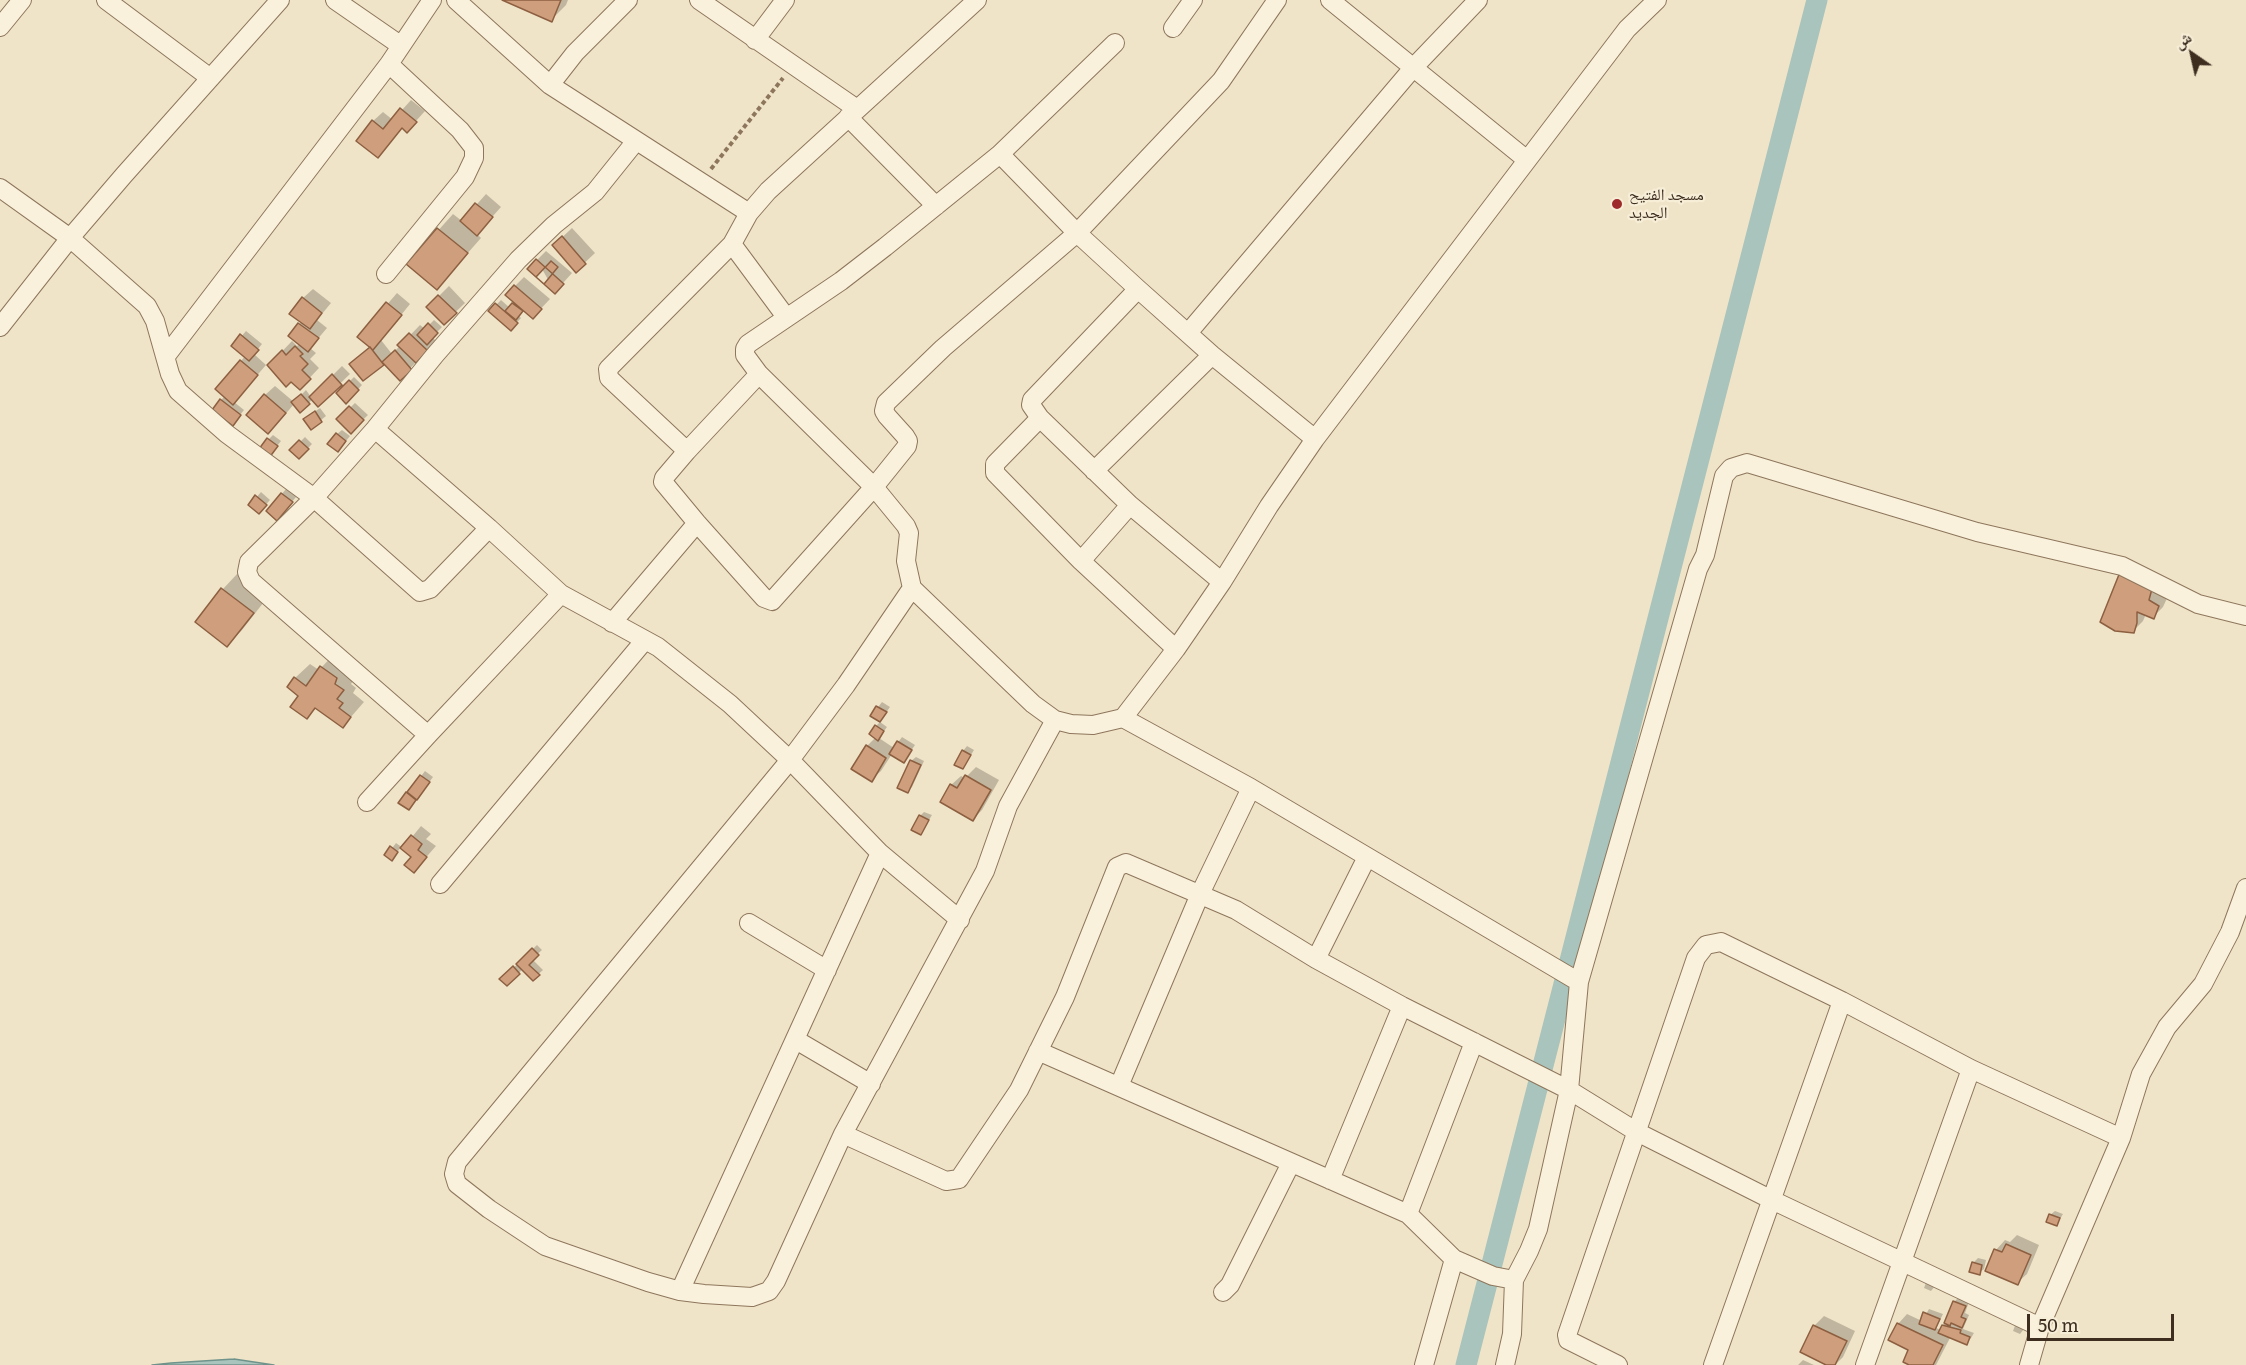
<!DOCTYPE html>
<html>
<head>
<meta charset="utf-8">
<style>
  body { margin:0 }
  #map { position:relative; width:2246px; height:1365px; overflow:hidden; background:#f0e4c8; font-family:Literata,"Noto Naskh Arabic",serif }
  canvas { display:block }
  .north { position:absolute; left:2162px; top:24px; width:60px; height:60px; -webkit-text-stroke:4px #f7eed8; paint-order:stroke; rotate:326deg; font-size:16px; font-weight:700; line-height:24px; text-align:center; color:#3d2e20 }
  .north::after { content:''; display:block; margin:auto; width:21px; height:27px; background:#3d2e20; clip-path:polygon(50% 0,100% 100%,50% 72%,0 100%) }
  .scale { position:absolute; left:2027px; top:1314px; width:147px; height:27px; box-sizing:border-box; border:3px solid #3d2e20; border-top:0; padding-left:8px; font-size:18px; line-height:21px; white-space:nowrap; color:#3d2e20; -webkit-text-stroke:4px #f7eed8; paint-order:stroke }
</style>
</head>
<body>
<div id="map">
<canvas width="2246" height="1365"></canvas>
<div class="north">ش</div>
<div class="scale">50 m</div>
</div>
<script>
const c = document.querySelector('canvas').getContext('2d');
c.lineJoin = 'round';
function fill(path, color) {
  c.fillStyle = color;
  c.fill(path, 'evenodd');
}
function shape(rows) {
  const path = new Path2D();
  for (const r of rows) {
    path.moveTo(r[0], r[1]);
    for (let i = 2; i < r.length; i += 2) path.lineTo(r[i], r[i + 1]);
  }
  return path;
}
function strokePath(path, color, width, dash) {
  c.strokeStyle = color;
  c.lineWidth = width;
  c.lineCap = dash ? 'butt' : 'round';
  c.setLineDash(dash || []);
  c.stroke(path);
}
function label(font, color, halo, rows, align = 'center') {
  c.font = font + ' Literata,"Noto Naskh Arabic",serif';
  c.lineWidth = 4.5;
  c.setLineDash([]);
  c.textBaseline = 'middle';
  c.strokeStyle = halo;
  c.fillStyle = color;
  for (const [text, x, y, turn = 0] of rows) {
    c.save();
    c.translate(x, y);
    c.rotate((+turn || 0) * Math.PI / 180);
    c.textAlign = isNaN(turn) ? turn : align;
    if (halo) c.strokeText(text, 0, 0);
    c.fillText(text, 0, 0);
    c.restore();
  }
}
const water = shape([
  [234,1359,274,1365,152,1365,171,1363,234,1359]
]);
fill(water, '#a9c4bc');
strokePath(water, '#6f938a', 1.5);
fill(shape([
  [506,0,568,0,566,5,551,20],
  [411,100,425,111,407,131,403,127,378,156,373,121,383,112,393,120],
  [486,194,501,207,477,234,481,238,437,288,408,264,453,214,462,221],
  [572,228,595,253,576,271,554,245],
  [546,251,572,273,555,292,537,260],
  [524,277,550,299,533,317,523,309,518,315,521,318,511,329,490,311,501,300,510,308,515,302,515,286],
  [449,286,465,303,444,323,428,307],
  [313,289,331,303,317,320,327,328,310,348,316,353,310,359,319,368,300,388,269,365,292,341,297,346,300,344,290,336,302,321,303,298],
  [397,293,410,304,381,340,392,354,420,325,425,329,434,320,442,327,432,337,436,341,400,379,385,363,363,379,351,364,370,346,359,337],
  [246,331,262,344,254,354,266,365,234,402,244,410,237,419,221,400,225,396,241,361,245,356,233,346],
  [342,366,350,374,318,405,313,399,300,411,294,404,278,423,265,395,275,386,294,402,306,390,311,397],
  [354,377,362,385,346,402,338,393],
  [355,403,368,415,351,431,338,419],
  [320,408,326,416,311,428,310,415],
  [342,430,350,436,342,446,337,434],
  [273,435,281,441,273,451,269,439],
  [305,437,312,444,299,457,292,450],
  [286,489,296,497,282,514,268,510],
  [261,492,270,500,263,508,250,505],
  [2131,564,2162,575,2158,590,2168,596,2163,607,2153,617,2146,614,2143,621,2133,631],
  [237,574,267,598,242,630,227,645,197,622,223,589],
  [336,652,357,675,351,684,356,688,353,693,364,702,343,726,317,707,307,717,295,678,310,664,319,670],
  [882,702,890,707,880,721,872,715],
  [880,722,887,727,879,738,894,748,902,737,915,745,904,761,892,754,881,771,871,780,867,746,876,737,876,726],
  [967,746,974,750,963,768,963,751],
  [916,757,924,761,912,787,908,791,911,761],
  [976,767,999,780,982,810,973,819,951,785,961,776,965,778],
  [425,771,433,777,413,804,401,803],
  [924,812,932,815,921,833,920,816],
  [421,826,431,834,426,839,436,846,414,871,413,856,401,847,392,859,387,855,396,843,403,848],
  [537,945,542,950,532,959,543,970,533,979,523,969,507,984,502,979],
  [2055,1211,2063,1214,2057,1224,2050,1215],
  [2017,1235,2039,1245,2027,1274,2017,1283,1987,1270,1996,1250,2005,1240,2010,1242],
  [1978,1258,1986,1260,1984,1269,1979,1273,1973,1263],
  [1927,1280,1935,1286,1931,1291,1924,1288],
  [1959,1297,1969,1302,1965,1313,1969,1315,1963,1329,1974,1333,1971,1338,1967,1343,1951,1336,1936,1365,1913,1365,1910,1349,1898,1324,1907,1314,1922,1321,1929,1309,1943,1314,1936,1328,1941,1330,1954,1302],
  [1824,1316,1855,1331,1843,1357,1835,1365,1830,1365,1814,1326],
  [2016,1323,2024,1329,2020,1334,2013,1331],
  [1803,1360,1814,1365,1798,1365]
]), '#0003');
strokePath(shape([
  [1466,1365,1817,0]
]), '#a9c4bc', 21);
const building = shape([
  [502,0,561,0,552,22,502,0],
  [400,108,417,122,407,133,402,128,378,158,356,141,372,120,383,129,400,108],
  [475,203,493,217,477,236,460,221,475,203],
  [437,228,468,253,437,290,406,264,437,228],
  [562,236,586,264,576,273,552,245,562,236],
  [536,259,564,284,555,294,527,269,536,259],
  [551,261,558,267,544,284,536,277,551,261],
  [514,285,542,309,533,319,505,295,514,285],
  [438,295,457,313,444,325,426,307,438,295],
  [302,297,322,313,310,329,289,314,302,297],
  [386,302,402,315,373,350,357,337,386,302],
  [495,303,518,323,511,331,488,311,495,303],
  [512,303,523,311,516,320,505,311,512,303],
  [298,323,319,338,308,352,288,336,298,323],
  [428,323,438,333,427,345,417,335,428,323],
  [409,333,428,351,416,363,397,345,409,333],
  [240,334,259,350,249,361,231,346,240,334],
  [295,346,303,354,300,356,308,364,302,370,311,379,300,390,291,382,286,387,267,365,282,350,286,355,295,346],
  [370,347,384,365,363,381,349,364,370,347],
  [395,350,412,370,400,381,382,362,395,350],
  [240,360,258,375,233,405,215,389,240,360],
  [332,374,342,385,318,407,309,397,332,374],
  [349,380,359,390,346,404,336,393,349,380],
  [264,394,286,413,268,434,246,415,264,394],
  [301,394,310,404,300,413,291,402,301,394],
  [220,399,241,415,233,426,212,410,220,399],
  [349,406,364,420,351,434,336,419,349,406],
  [315,411,322,422,311,430,303,419,315,411],
  [336,433,346,441,338,452,327,444,336,433],
  [267,438,278,446,269,458,259,449,267,438],
  [299,440,309,449,299,459,289,450,299,440],
  [281,493,293,502,277,521,266,511,281,493],
  [255,495,267,505,259,514,248,505,255,495],
  [2120,572,2153,585,2149,600,2159,606,2154,619,2137,612,2137,623,2134,633,2115,631,2100,622,2120,572],
  [221,588,254,613,227,647,195,622,221,588],
  [320,666,337,678,335,684,344,690,337,699,343,703,339,708,351,717,343,728,315,708,307,719,290,707,298,696,287,687,294,677,306,686,320,666],
  [876,706,887,712,880,722,870,716,876,706],
  [875,725,884,731,878,741,869,734,875,725],
  [897,741,912,750,904,763,889,754,897,741],
  [866,745,886,758,872,782,851,769,866,745],
  [962,750,971,755,963,769,954,765,962,750],
  [910,760,921,765,908,793,897,788,910,760],
  [420,775,430,782,417,800,407,792,420,775],
  [965,775,991,790,973,821,940,802,950,784,957,788,965,775],
  [406,792,416,800,409,810,398,803,406,792],
  [919,815,929,820,921,835,911,830,919,815],
  [411,835,422,844,418,850,427,857,414,873,404,865,411,857,400,848,411,835],
  [390,846,398,852,392,861,384,855,390,846],
  [532,948,539,955,529,965,540,975,533,981,516,964,532,948],
  [513,966,520,974,507,986,499,979,513,966],
  [2049,1214,2060,1218,2057,1226,2046,1222,2049,1214],
  [2006,1244,2031,1255,2018,1285,1985,1271,1994,1249,2002,1252,2006,1244],
  [1972,1262,1982,1265,1980,1275,1969,1272,1972,1262],
  [1953,1301,1966,1306,1961,1317,1966,1319,1962,1328,1951,1323,1950,1326,1944,1323,1953,1301],
  [1923,1312,1940,1319,1935,1330,1919,1324,1923,1312],
  [1897,1323,1943,1345,1933,1365,1909,1365,1903,1362,1908,1350,1888,1340,1897,1323],
  [1813,1325,1847,1341,1835,1365,1826,1365,1800,1352,1813,1325],
  [1942,1325,1961,1330,1960,1333,1970,1337,1967,1345,1938,1333,1942,1325]
]);
fill(building, '#cf9f7d');
strokePath(building, '#8d5f41', 1.5);
const street = shape([
  [106,0,209,77],
  [335,0,400,45],
  [456,0,550,85,749,213],
  [699,0,857,109],
  [1330,0,1527,160],
  [0,27,22,0],
  [1173,28,1193,0],
  [755,40,785,0],
  [550,85,575,53,628,0],
  [848,117,936,206],
  [1000,154,1077,233,1138,289,1212,355,1315,439],
  [0,188,70,238,147,306,155,321,170,374,178,391,227,434,314,498,420,592,430,589,489,528],
  [732,244,786,317],
  [386,274,465,177,474,158,474,148,460,130,389,64],
  [1138,289,1032,400,1031,405,1040,418,1130,505,1222,582],
  [0,327,70,238,124,175,280,0],
  [1188,333,1413,68,1478,0],
  [166,356,389,64,432,0],
  [759,374,687,451,664,478,663,482,697,523,764,598,772,601,874,487,907,446,908,441,905,436,887,416,884,411,886,403,943,348,1077,233,1221,81,1277,0],
  [1040,418,995,464,995,473,1081,561,1176,649],
  [375,429,489,528,561,594,658,647,730,704,790,760,880,853,960,920],
  [687,451,609,378,608,369,732,244,749,213,768,191,977,0],
  [1094,471,1212,355],
  [1081,561,1130,505],
  [912,588,1033,704,1055,720,1071,724,1093,725,1123,718,1176,649,1222,582,1269,506,1315,439,1627,29,1657,0],
  [612,623,697,523],
  [1123,718,1251,788,1579,982,1569,1090,1538,1229,1529,1251,1514,1280,1512,1334,1505,1365],
  [1055,720,1008,806,985,871,843,1134,776,1281,769,1291,752,1297,704,1294,680,1291,648,1282,545,1246,489,1209,457,1184,454,1174,457,1162,790,760,846,685,912,588,906,561,909,533,906,526,874,487,759,374,745,355,745,349,748,344,841,281,885,247,1000,154,1115,43],
  [428,735,251,581,247,572,249,562,314,498,375,429,435,355,518,260,554,225,595,192,636,141],
  [367,802,428,735,561,594],
  [440,884,645,640],
  [749,923,827,970],
  [1316,959,1367,857],
  [1579,982,1698,569,1705,555,1724,476,1731,468,1747,463,1977,532,2122,566,2198,604,2246,616],
  [796,1040,871,1084],
  [1038,1051,1408,1214,1454,1259,1493,1276,1514,1280],
  [1119,1086,1200,894,1251,788],
  [843,1134,946,1181,959,1179,1019,1090,1065,997,1117,867,1126,863,1236,910,1316,959,1402,1006,1569,1090,1637,1132,1772,1200,2040,1327],
  [1330,1180,1402,1006],
  [1408,1214,1474,1042],
  [680,1291,880,853],
  [1223,1292,1230,1285,1291,1163],
  [1424,1365,1454,1259],
  [1618,1365,1568,1340,1567,1335,1696,958,1706,945,1721,942,1842,1001,1971,1069,2121,1138],
  [1713,1365,1842,1001],
  [1865,1365,1971,1069],
  [2029,1365,2040,1327,2121,1138,2141,1074,2167,1027,2203,984,2230,932,2246,888]
]);
strokePath(street, '#8d765c', 20);
strokePath(shape([
  [711,169,783,78]
]), '#8d765c', 4, [4.5, 3]);
strokePath(street, '#faf1dc', 18);
for (const [x, y, r, color] of [
  [1617,204,6,"#9e2a2b"]
]) {
  const dot = new Path2D();
  dot.arc(x, y, r, 0, 2 * Math.PI);
  c.fillStyle = color;
  c.fill(dot);
  strokePath(dot, '#f7eed8', 2);
}
label('16px', '#3d2e20', '#f7eed8', [
  ["مسجد الفتيح",1629,195],
  ["الجديد",1629,213]
], 'left');
</script>
</body>
</html>
